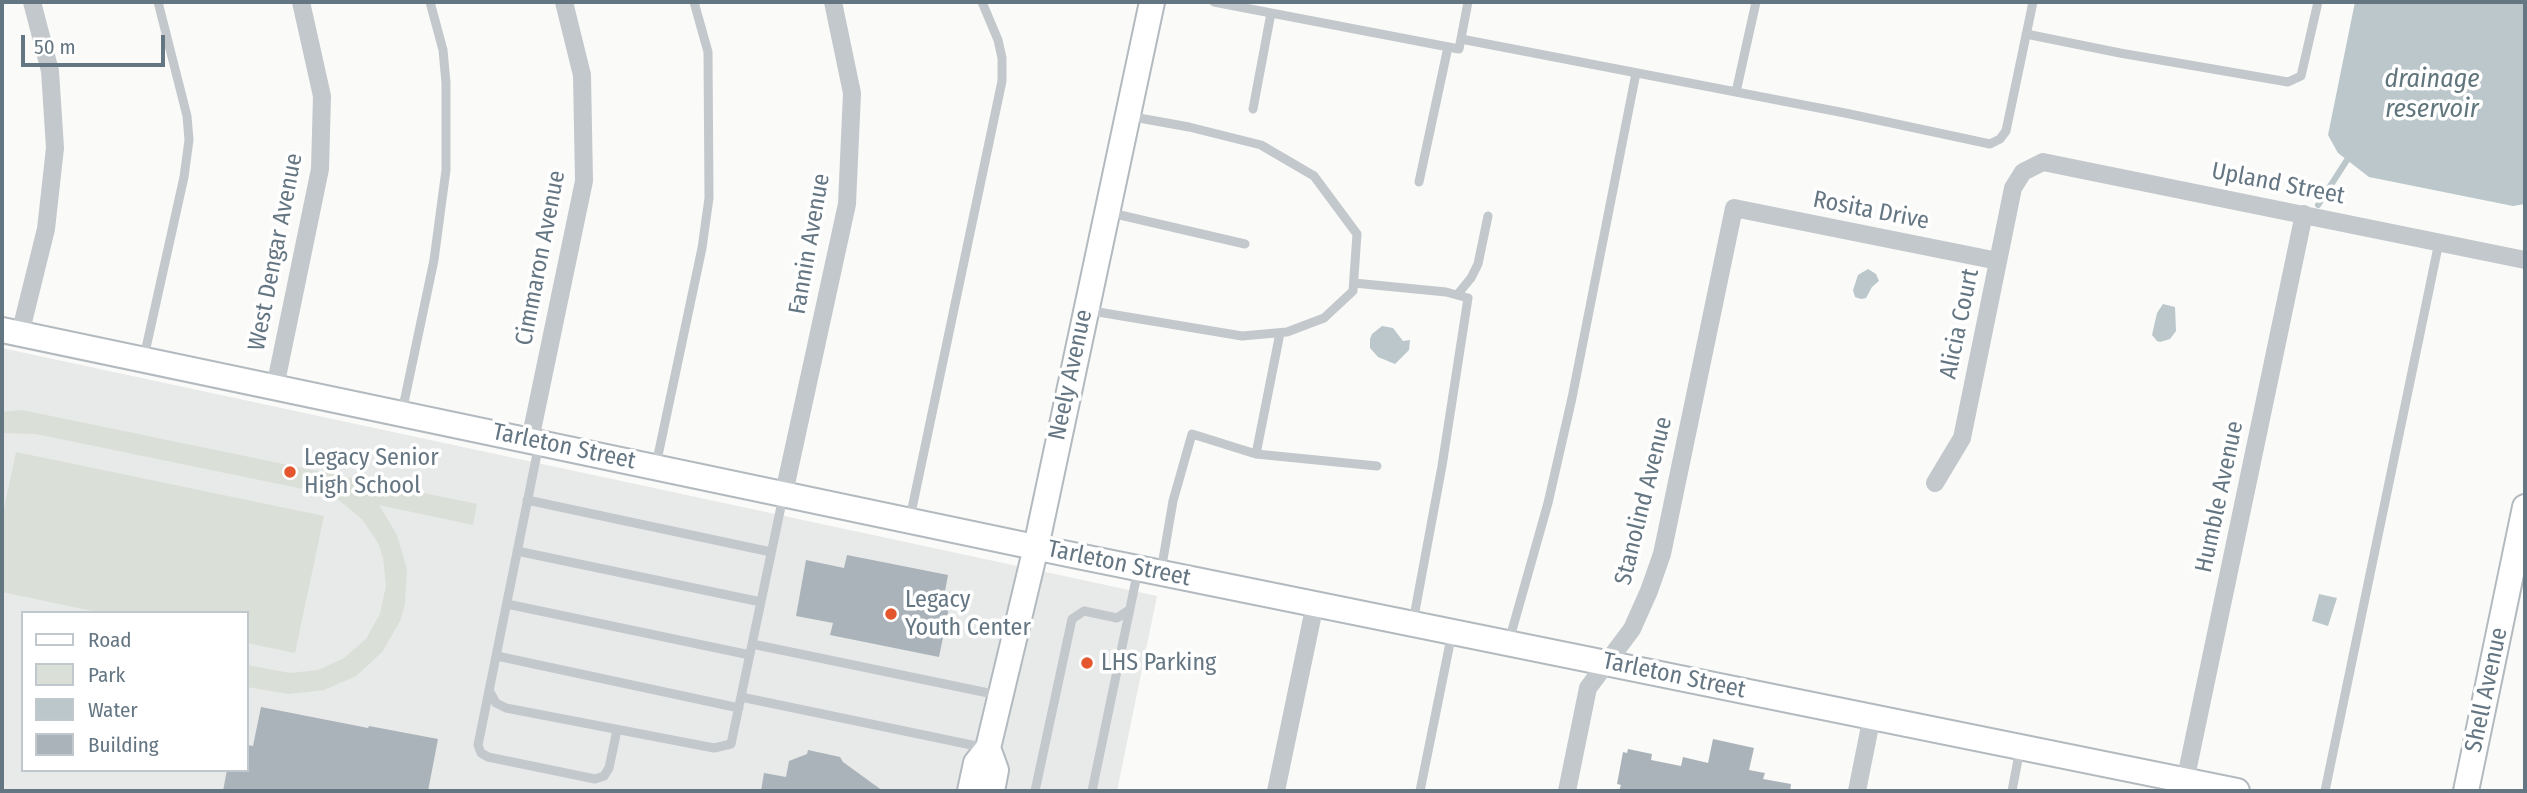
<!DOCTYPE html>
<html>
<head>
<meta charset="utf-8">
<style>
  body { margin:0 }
  #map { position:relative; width:2527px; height:793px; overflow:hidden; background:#fafaf8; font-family:"Fira Sans Condensed",sans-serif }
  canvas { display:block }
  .frame { position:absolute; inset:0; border:4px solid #657683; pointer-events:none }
  .legend { position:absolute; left:21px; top:611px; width:228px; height:161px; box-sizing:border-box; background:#fff; border:2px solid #c1c8cd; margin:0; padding:9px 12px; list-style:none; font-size:21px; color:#657683 }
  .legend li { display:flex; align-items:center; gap:14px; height:35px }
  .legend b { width:35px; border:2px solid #c1c8cd }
  .scale { position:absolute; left:21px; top:35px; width:144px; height:32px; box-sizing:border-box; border:4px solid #657683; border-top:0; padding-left:9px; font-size:21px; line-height:24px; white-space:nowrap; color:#657683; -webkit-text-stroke:5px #fff; paint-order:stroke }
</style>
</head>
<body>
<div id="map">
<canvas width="2527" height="793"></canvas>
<div class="frame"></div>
<ul class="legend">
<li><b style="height:9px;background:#fff"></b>Road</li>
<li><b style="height:19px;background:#dadfd7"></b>Park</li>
<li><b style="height:19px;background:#bbc7cb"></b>Water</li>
<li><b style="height:19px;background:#aab3b9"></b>Building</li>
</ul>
<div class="scale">50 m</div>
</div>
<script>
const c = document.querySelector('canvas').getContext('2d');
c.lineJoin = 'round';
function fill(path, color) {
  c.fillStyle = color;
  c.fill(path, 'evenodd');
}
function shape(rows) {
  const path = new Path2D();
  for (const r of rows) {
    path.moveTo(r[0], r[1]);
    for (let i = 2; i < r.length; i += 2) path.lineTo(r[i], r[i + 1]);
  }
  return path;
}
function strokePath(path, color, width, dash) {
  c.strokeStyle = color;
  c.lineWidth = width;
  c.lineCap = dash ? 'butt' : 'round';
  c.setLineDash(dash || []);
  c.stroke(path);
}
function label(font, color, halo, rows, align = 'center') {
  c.font = font + ' "Fira Sans Condensed",sans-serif';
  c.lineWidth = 7;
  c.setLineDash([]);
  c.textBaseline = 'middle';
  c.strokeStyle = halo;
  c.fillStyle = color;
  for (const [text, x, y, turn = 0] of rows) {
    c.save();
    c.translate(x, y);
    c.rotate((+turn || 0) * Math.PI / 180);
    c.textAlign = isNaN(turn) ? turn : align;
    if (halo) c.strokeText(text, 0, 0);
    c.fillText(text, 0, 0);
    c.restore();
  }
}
fill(shape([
  [2,348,1157,596,1117,791,2,791],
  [23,613,247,613,247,770,23,770]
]), '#e8e9e9');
fill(shape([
  [22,410,477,504,473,525,379,505,397,535,407,569,405,604,400,621,382,652,356,676,324,690,289,694,247,687,247,665,290,673,318,670,344,658,366,639,380,614,386,586,383,557,378,543,362,519,340,501,313,491,36,434,2,433,2,412],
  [16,452,324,516,295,653,247,643,247,613,102,613,2,592,2,518]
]), '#dadfd7');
fill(shape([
  [2355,2,2525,2,2525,204,2513,206,2369,177,2338,153,2328,135],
  [1868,269,1876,274,1879,281,1872,287,1866,298,1861,299,1855,297,1853,290,1858,275],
  [2163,304,2175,307,2176,331,2170,339,2160,342,2157,341,2152,335,2157,313],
  [1382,326,1393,328,1403,341,1410,340,1409,350,1395,364,1378,357,1370,348,1370,339,1372,334],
  [2319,594,2337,598,2328,626,2312,621]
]), '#bbc7cb');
strokePath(shape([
  [2318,205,2347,160]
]), '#bbc7cb', 6);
fill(shape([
  [847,555,948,575,945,591,952,593,939,657,830,635,833,623,796,616,806,560,844,568],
  [261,707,368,728,369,726,438,739,428,791,223,791,227,770,247,770,247,745,253,746],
  [1713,739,1754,748,1749,770,1765,773,1763,779,1791,784,1790,791,1619,791,1621,785,1617,784,1623,752,1627,753,1628,749,1652,754,1651,760,1681,766,1683,757,1708,763],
  [808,750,840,757,843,762,883,791,761,791,764,773,786,777,789,761,807,754]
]), '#aab3b9');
const secondary = shape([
  [2,330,1063,553,2237,791],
  [988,748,996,770,992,791],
  [970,791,976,763,988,748,1036,547,1152,2],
  [2466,791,2525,507]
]);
strokePath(secondary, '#b3babf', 28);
strokePath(shape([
  [1214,2,1459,49,1468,2],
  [2026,34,2120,53,2288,82,2301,76,2318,2],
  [1461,39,1845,113,1990,144,2000,139,2006,131,2033,2],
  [1736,92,1756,2],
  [1253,109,1271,13],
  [1419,182,1448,47],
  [1107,212,1245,244],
  [1354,283,1446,292,1468,298,1442,466,1413,622],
  [1457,295,1471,278,1478,264,1488,216],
  [1086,310,1242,336,1287,332,1324,318,1353,291,1357,234,1314,176,1261,145,1189,127,1128,116],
  [144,357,184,177,189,140,187,116,158,2],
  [402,412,434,260,446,170,446,83,443,50,430,2],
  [539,444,478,745,481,753,488,757,595,779,604,776,609,768,617,730],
  [1256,454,1377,466],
  [656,465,702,248,709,198,708,52,694,2],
  [527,500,771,552],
  [910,518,1002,81,1002,58,998,40,982,2],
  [517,551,761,602],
  [1161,571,1173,501,1192,434,1256,454,1280,333],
  [507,604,750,655],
  [1509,641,1548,503,1572,398,1636,73],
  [752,644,998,695],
  [497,656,739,708],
  [490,692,496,703,506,708,714,748,731,744,783,497],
  [741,697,986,748],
  [1035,791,1072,619,1084,611,1117,618,1129,610],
  [1092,791,1138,570],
  [1420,791,1452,633],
  [2012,791,2020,749],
  [2325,791,2439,242]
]), '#c3c8cc', 9);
strokePath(shape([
  [20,334,46,229,55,148,50,71,32,2],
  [275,387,320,169,322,96,301,2],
  [530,440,584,181,582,75,564,2],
  [1935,483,1962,438,2013,188,2023,172,2043,162,2525,260],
  [784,493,847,204,852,93,833,2],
  [1276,791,1315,604],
  [1567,791,1588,688,1632,629,1649,591,1662,554,1734,208,1998,261],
  [1857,791,1872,716],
  [2183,791,2304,214]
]), '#c3c8cc', 18);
strokePath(secondary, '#fff', 24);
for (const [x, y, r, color] of [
  [290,472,7,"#e4572e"],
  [891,614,7,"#e4572e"],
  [1087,663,7,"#e4572e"]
]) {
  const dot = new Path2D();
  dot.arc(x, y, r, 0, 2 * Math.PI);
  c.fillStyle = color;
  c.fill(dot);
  strokePath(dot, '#fff', 2.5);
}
label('24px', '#657683', '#fff', [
  ["Upland Street",2278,184,11],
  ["Rosita Drive",1871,211,11],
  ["Fannin Avenue",810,244,-80],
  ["West Dengar Avenue",276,252,-79],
  ["Cimmaron Avenue",541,258,-79],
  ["Alicia Court",1960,324,-78],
  ["Neely Avenue",1071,375,-78],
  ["Tarleton Street",564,447,12],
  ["Humble Avenue",2220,497,-78],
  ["Stanolind Avenue",1644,501,-76],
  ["Tarleton Street",1119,564,12],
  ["Tarleton Street",1674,676,12],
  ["Shell Avenue",2487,690,-78]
]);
label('24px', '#657683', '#fff', [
  ["Legacy Senior",304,458],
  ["High School",304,486],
  ["Legacy",905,600],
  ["Youth Center",905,628],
  ["LHS Parking",1101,663]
], 'left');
label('italic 26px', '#60757c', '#fff', [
  ["drainage",2432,80],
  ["reservoir",2432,110]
]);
</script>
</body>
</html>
